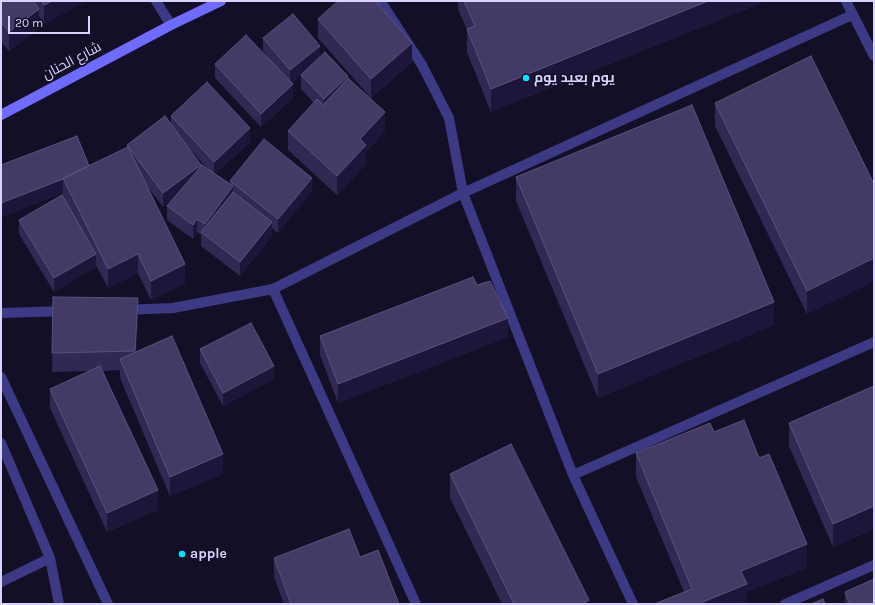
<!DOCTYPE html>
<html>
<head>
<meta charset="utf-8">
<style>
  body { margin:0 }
  #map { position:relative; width:875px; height:605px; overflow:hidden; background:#130f26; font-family:Karla,sans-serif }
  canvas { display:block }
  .frame { position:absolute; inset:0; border:2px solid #d9d4ff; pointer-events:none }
  .scale { position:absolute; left:8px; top:16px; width:82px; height:18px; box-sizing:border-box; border:2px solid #d9d4ff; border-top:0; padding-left:5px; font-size:12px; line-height:14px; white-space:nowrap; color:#d9d4ff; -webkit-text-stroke:3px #130f26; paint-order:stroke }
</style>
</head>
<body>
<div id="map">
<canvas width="875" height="605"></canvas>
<div class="frame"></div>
<div class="scale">20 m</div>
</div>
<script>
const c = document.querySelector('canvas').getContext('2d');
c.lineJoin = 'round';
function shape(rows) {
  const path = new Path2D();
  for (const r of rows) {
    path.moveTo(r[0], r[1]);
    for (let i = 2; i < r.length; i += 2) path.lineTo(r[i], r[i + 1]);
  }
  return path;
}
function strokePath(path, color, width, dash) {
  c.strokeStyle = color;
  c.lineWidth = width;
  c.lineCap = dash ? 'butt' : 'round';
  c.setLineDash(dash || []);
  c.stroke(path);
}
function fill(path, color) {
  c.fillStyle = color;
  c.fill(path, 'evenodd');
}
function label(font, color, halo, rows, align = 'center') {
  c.font = font + ' Karla,Cairo,sans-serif';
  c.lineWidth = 3.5;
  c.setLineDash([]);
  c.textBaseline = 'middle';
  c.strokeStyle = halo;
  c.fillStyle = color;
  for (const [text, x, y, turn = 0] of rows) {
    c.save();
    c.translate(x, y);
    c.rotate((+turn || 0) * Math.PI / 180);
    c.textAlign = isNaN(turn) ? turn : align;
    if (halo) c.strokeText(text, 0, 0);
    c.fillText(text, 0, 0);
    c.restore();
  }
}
strokePath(shape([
  [156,1,171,25],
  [378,1,383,5,422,65,449,118,463,193,273,289,416,604],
  [846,1,874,56],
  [125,310,173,308,273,289],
  [1,313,67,311],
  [1,377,108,604],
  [1,443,50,558,59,604],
  [573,475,874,342],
  [1,582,50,558],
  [633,604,573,475,463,193,852,15],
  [785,604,874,565]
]), '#3d3a85', 10);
strokePath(shape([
  [1,115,171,25,221,1]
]), '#6f6bff', 10);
fill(shape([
  [1,1,85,1,44,24,39,16,39,28,9,51,2,43,2,63,1,64],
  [458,1,766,1,491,112,467,52,467,30,458,9],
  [318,19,412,62,371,98,318,38],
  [263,38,320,57,348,78,385,131,366,152,366,164,337,195,288,150,288,131,314,103,301,89,301,75,292,83,293,98,261,127,215,78,215,64,271,61,263,51],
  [811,56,807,314,715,126,715,103],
  [171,116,250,142,215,174,230,185,230,181,312,191,278,233,272,228,272,236,240,276,201,246,201,235,197,232,193,239,167,220,167,206,173,200,163,207,147,186,185,283,151,300,138,273,108,288,96,265,96,267,54,292,19,234,19,220,63,197,63,193,1,217,1,165,89,166,127,148,127,145,171,125],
  [187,146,209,170,201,167],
  [516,177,774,325,598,398,516,201],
  [477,285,508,337,338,403,320,355,320,336],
  [53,297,138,317,136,352,223,474,170,496,120,378,120,370,103,371,158,510,107,532,50,408,50,389,89,371,52,372],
  [200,349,274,379,223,406,200,363],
  [874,386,874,529,833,547,789,446,789,423],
  [636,453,759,458,807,568,747,592,747,604,684,592,636,477],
  [450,474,589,604,502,604,450,498],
  [360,557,399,604,284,604,274,577,274,558],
  [845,592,874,604,845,604]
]), '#312854');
fill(shape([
  [52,1,85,1,44,24,44,5],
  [708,1,766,1,491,112,491,89],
  [39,9,39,28,9,51,9,32],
  [2,39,2,63,1,64,1,40],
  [412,43,412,62,371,98,371,79],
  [320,46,320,60,290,84,290,70],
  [348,76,348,90,324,112,324,99],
  [293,84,293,98,261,127,261,114],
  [385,112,385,131,366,152,366,164,337,195,337,176,360,139],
  [250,128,250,142,214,175,214,162],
  [201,165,201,179,163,207,163,193],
  [312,178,312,191,278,233,278,219],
  [63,179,63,193,1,217,1,203],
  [233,186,233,200,205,235,205,224],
  [197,219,197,232,193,239,193,225],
  [272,222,272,236,240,276,240,262],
  [96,254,96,267,54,292,54,278],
  [138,254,138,273,108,288,108,269],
  [874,258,874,282,807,314,807,291],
  [185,264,185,283,151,300,151,281],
  [138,298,138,317,135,370,135,351],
  [774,302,774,325,598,398,598,374],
  [508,318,508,337,338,403,338,384],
  [274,366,274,379,223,406,223,393],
  [223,454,223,474,170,496,170,477],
  [158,490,158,510,107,532,107,513],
  [874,506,874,529,833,547,833,524],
  [807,544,807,568,747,592,747,604,698,604,741,571],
  [589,600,589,604,582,604]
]), '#1d163a');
const building = shape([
  [1,1,33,1,39,9,9,32,1,22,1,1],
  [41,1,52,1,44,5,41,1],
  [338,1,375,1,412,43,371,79,318,19,338,1],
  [464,1,708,1,491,89,467,29,475,26,464,1],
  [293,14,320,46,290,70,263,38,293,14],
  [246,35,293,84,261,114,215,64,246,35],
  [325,52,348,76,324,99,301,75,325,52],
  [811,56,874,184,874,258,807,291,715,103,811,56],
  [348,78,385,112,360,139,366,145,337,176,288,131,317,99,323,105,348,78],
  [207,82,250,128,214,162,171,116,207,82],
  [692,105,774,302,598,374,516,177,692,105],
  [165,116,201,165,163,193,127,145,165,116],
  [77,136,89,166,63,179,1,203,1,165,77,136],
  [264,139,312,178,278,219,230,181,264,139],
  [128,147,185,264,151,281,138,254,108,269,63,178,128,147],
  [202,165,233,186,205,224,197,219,193,225,167,206,202,165],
  [233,192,272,222,240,262,201,232,233,192],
  [62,195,96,254,54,278,19,220,62,195],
  [473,277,477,285,490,281,508,318,338,384,320,336,473,277],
  [53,297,138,298,135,351,52,353,53,297],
  [251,323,274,366,223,393,200,349,251,323],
  [172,336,223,454,170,477,120,359,172,336],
  [100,366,158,490,107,513,50,389,100,366],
  [874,386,874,506,833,524,789,423,874,386],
  [744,420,759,458,769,454,807,544,741,571,747,584,698,604,654,604,692,589,636,453,710,423,714,432,744,420],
  [511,444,589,600,582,604,514,604,450,474,511,444],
  [349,529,360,557,378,550,399,604,291,604,274,558,349,529],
  [874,579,874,604,850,604,845,592,874,579],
  [823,599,825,604,811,604,823,599]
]);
fill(building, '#433a66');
strokePath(building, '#5a527e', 1);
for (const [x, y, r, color] of [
  [526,78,4,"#00e5ff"],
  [182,554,4,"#00e5ff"]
]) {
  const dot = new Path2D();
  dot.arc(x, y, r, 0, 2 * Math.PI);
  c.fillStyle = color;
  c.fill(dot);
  strokePath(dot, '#130f26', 1.5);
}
label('14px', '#d9d4ff', '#130f26', [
  ["شارع الحنان",72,61,-28]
]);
label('bold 14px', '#d9d4ff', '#130f26', [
  ["يوم بعيد يوم",534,78],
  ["apple",190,554]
], 'left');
</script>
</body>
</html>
